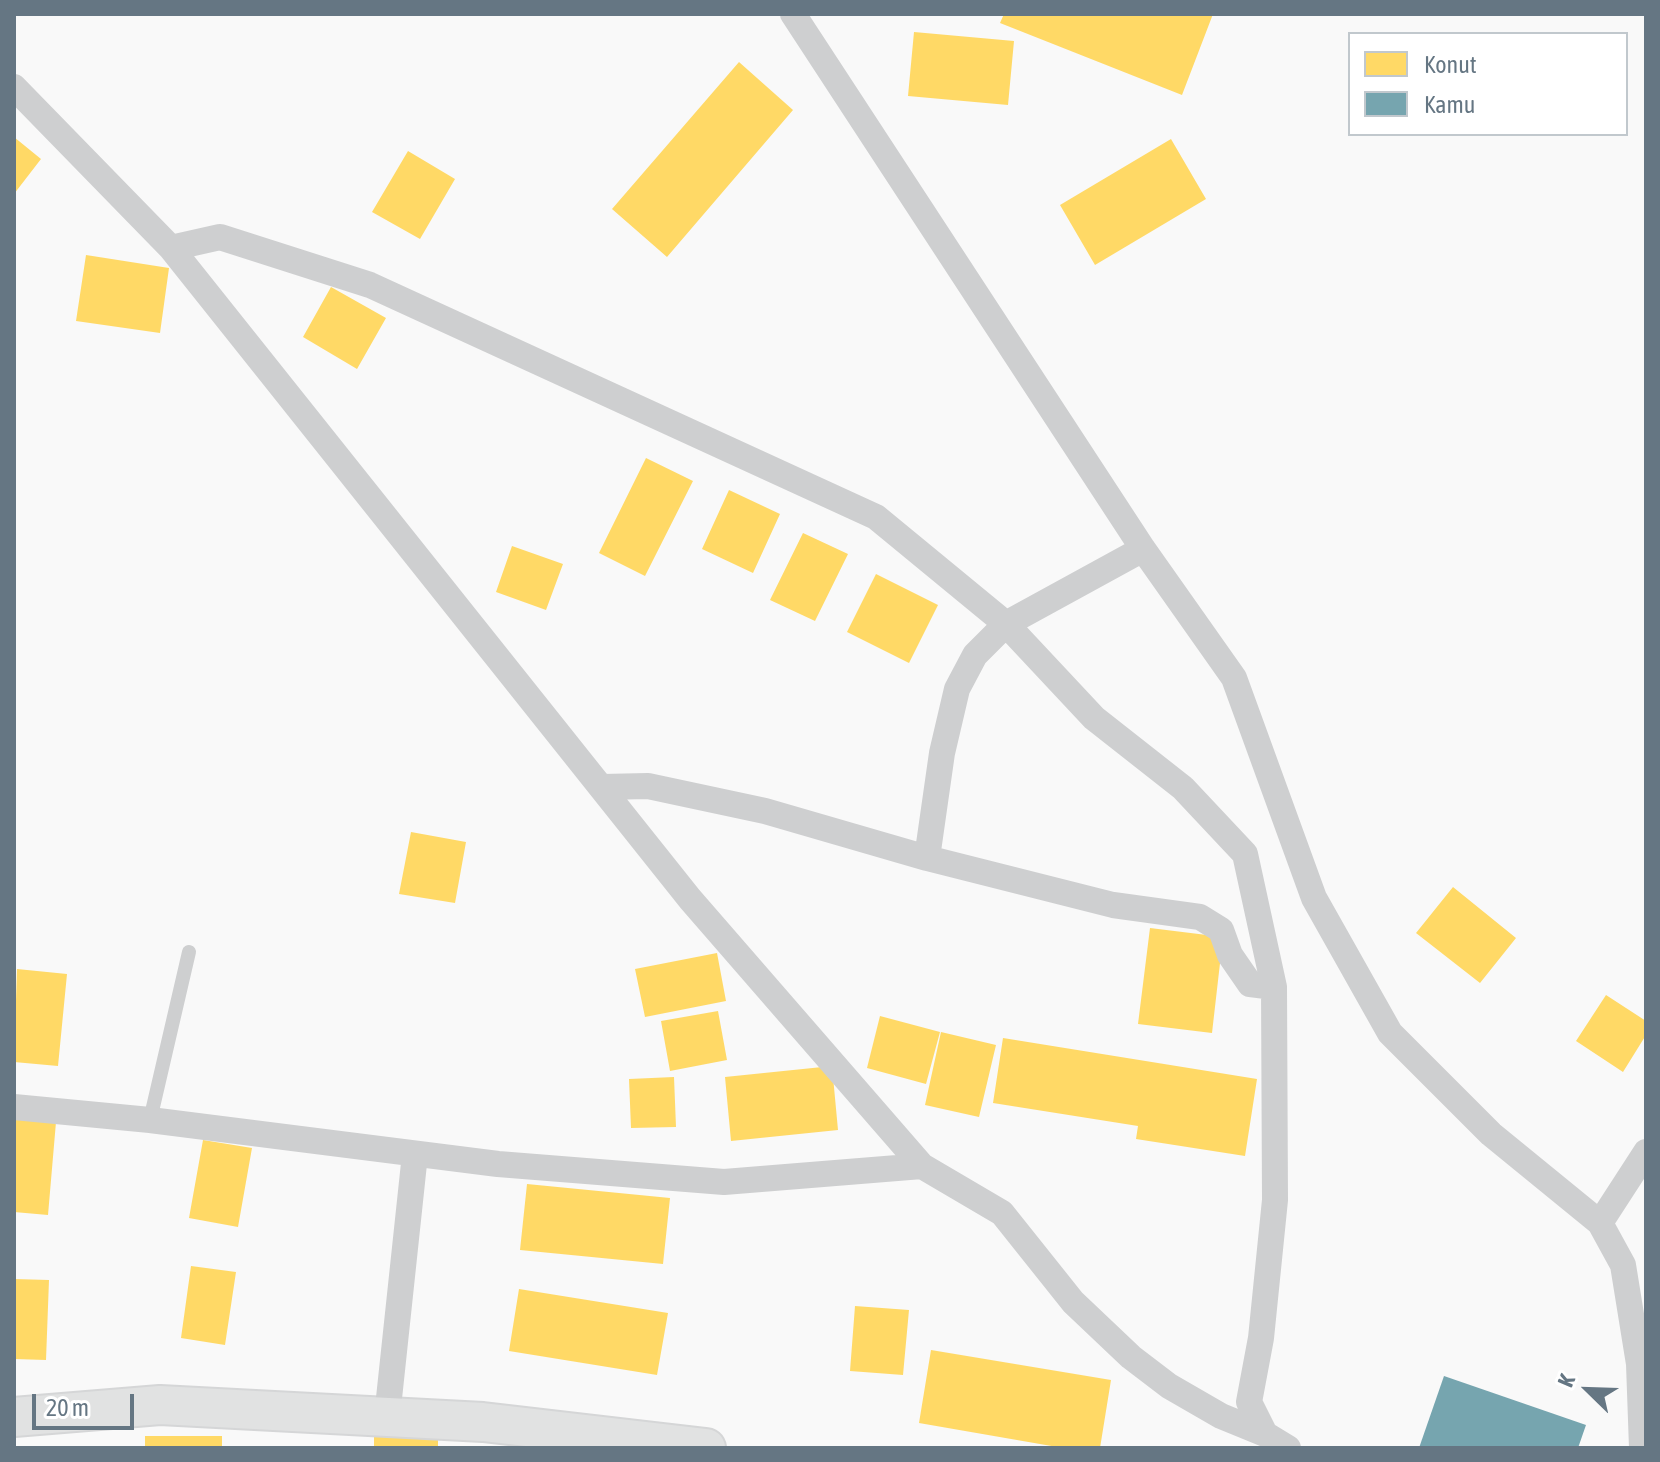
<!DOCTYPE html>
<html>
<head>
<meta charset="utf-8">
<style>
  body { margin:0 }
  #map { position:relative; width:1660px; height:1462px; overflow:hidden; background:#f9f9f9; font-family:"Asap Condensed",sans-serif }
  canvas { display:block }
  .frame { position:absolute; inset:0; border:16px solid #657683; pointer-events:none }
  .legend { position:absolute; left:1348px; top:32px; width:280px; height:104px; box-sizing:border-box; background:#fff; border:2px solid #c1c8cd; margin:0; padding:10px 14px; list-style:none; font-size:24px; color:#657683 }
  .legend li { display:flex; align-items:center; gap:16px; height:40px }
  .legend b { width:40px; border:2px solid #c1c8cd }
  .north { position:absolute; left:1548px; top:1350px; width:80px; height:80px; -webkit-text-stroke:6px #fff; paint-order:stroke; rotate:293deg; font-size:22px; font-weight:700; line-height:32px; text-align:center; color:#657683 }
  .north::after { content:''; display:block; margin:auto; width:28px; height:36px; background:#657683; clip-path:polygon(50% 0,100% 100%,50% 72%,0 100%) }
  .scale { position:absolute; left:32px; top:1394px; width:102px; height:36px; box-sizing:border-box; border:4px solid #657683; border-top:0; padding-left:10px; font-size:24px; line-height:28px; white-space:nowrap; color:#657683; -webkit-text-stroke:6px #fff; paint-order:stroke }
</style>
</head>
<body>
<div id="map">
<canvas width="1660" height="1462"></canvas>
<div class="frame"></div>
<ul class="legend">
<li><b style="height:22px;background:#ffd966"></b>Konut</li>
<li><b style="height:22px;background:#76a5af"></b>Kamu</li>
</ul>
<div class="north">K</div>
<div class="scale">20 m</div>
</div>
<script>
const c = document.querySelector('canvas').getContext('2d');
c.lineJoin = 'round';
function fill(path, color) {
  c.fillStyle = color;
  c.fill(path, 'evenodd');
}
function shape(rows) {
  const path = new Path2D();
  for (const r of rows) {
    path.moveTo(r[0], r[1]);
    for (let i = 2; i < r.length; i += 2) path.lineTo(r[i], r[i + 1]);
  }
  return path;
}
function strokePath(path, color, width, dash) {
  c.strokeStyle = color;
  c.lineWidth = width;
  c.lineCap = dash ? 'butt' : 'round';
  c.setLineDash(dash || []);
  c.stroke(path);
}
fill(shape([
  [1004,14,1213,14,1182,95,1000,23],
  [914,32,1014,41,1008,105,908,96],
  [739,62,793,110,667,257,612,209],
  [14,137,41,159,14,194],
  [1171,139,1206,199,1095,265,1060,205],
  [408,151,455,179,420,239,372,212],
  [86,255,169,268,160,333,76,321],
  [331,287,386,318,357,369,303,337],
  [646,458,693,481,645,576,599,553],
  [729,490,780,514,753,573,702,549],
  [803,533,848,554,815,621,770,600],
  [512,546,563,564,546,610,496,592],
  [876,574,938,605,909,663,847,632],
  [411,832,466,842,455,903,399,894],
  [1453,887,1516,938,1480,983,1416,933],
  [1150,928,1223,937,1212,1033,1138,1024],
  [717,953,726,1001,645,1017,635,969],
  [17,969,67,974,58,1066,14,1062],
  [1606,995,1646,1021,1646,1035,1623,1072,1576,1041],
  [718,1011,727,1060,670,1071,661,1021],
  [880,1016,940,1032,926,1084,867,1068],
  [941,1032,996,1045,979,1117,925,1105],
  [1003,1038,1257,1079,1245,1156,1136,1139,1138,1126,993,1103],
  [832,1066,838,1130,731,1141,725,1077],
  [674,1077,676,1127,631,1128,629,1079],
  [14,1118,56,1122,48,1215,14,1212],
  [203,1140,252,1148,238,1227,189,1218],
  [527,1184,670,1198,663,1264,520,1250],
  [191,1266,236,1272,225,1345,181,1338],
  [14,1279,49,1280,46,1360,14,1359],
  [519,1289,668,1313,657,1375,509,1351],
  [855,1306,909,1310,903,1375,850,1371],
  [931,1350,1111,1380,1100,1448,1063,1448,919,1423],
  [145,1436,222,1436,222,1448,145,1448],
  [374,1436,438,1436,438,1448,374,1448]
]), '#ffd966');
fill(shape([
  [1444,1376,1586,1425,1578,1448,1419,1448]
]), '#76a5af');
const secondary = shape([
  [14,1417,160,1405,483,1422,706,1448]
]);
strokePath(secondary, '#d5d6d7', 42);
strokePath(shape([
  [150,1120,189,952]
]), '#cecfd0', 14);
strokePath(shape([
  [793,14,1143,549,1234,678,1314,898,1390,1033,1491,1134,1600,1223,1623,1265,1639,1364,1642,1448],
  [14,87,171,248,690,899,922,1166],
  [171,248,220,237,370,285,876,517,1006,624,1094,718,1183,788,1245,854,1274,987,1275,1200,1261,1338,1249,1402,1265,1434,1288,1448],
  [602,787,648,786,765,811,927,858,1113,905,1200,917,1221,930,1230,955,1250,984,1274,987],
  [927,858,942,753,957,689,975,655,1006,624,1143,549],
  [14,1107,150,1120,498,1164,724,1182,922,1166,1002,1213,1073,1302,1131,1357,1169,1386,1221,1416,1265,1434],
  [1600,1223,1646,1152],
  [387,1417,415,1154]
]), '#cecfd0', 26);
strokePath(secondary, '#e1e2e2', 38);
</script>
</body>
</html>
